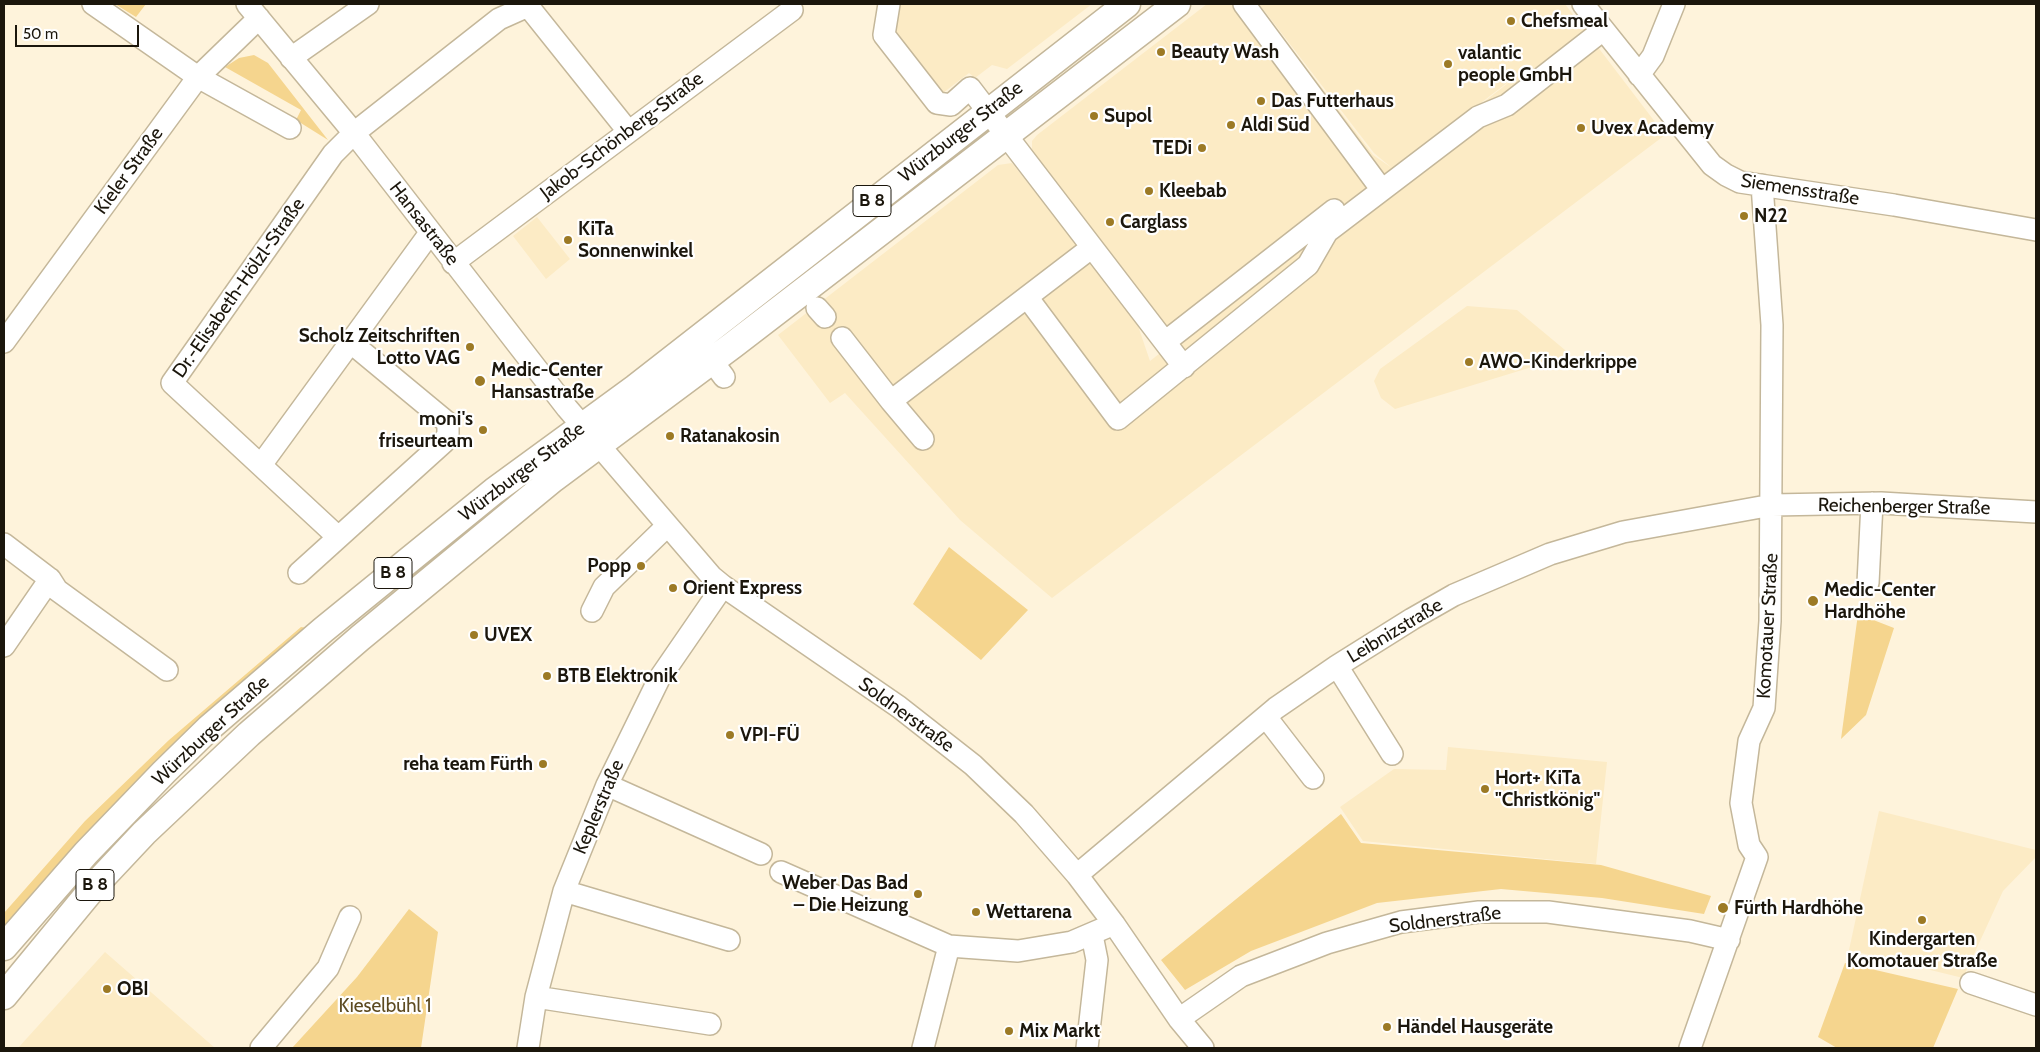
<!DOCTYPE html>
<html>
<head>
<meta charset="utf-8">
<style>
  body { margin:0 }
  #map { position:relative; width:2040px; height:1052px; overflow:hidden; background:#fef3db; font-family:Cabin,sans-serif }
  canvas { display:block }
  .frame { position:absolute; inset:0; border:5px solid #1b160c; pointer-events:none }
  .scale { position:absolute; left:15px; top:25px; width:124px; height:22px; box-sizing:border-box; border:2px solid #1b160c; border-top:0; padding-left:6px; font-size:15px; line-height:18px; white-space:nowrap; color:#1b160c; -webkit-text-stroke:4px #fff; paint-order:stroke }
</style>
</head>
<body>
<div id="map">
<canvas width="2040" height="1052"></canvas>
<div class="frame"></div>
<div class="scale">50 m</div>
</div>
<script>
const c = document.querySelector('canvas').getContext('2d');
c.lineJoin = 'round';
function fill(path, color) {
  c.fillStyle = color;
  c.fill(path, 'evenodd');
}
function shape(rows) {
  const path = new Path2D();
  for (const r of rows) {
    path.moveTo(r[0], r[1]);
    for (let i = 2; i < r.length; i += 2) path.lineTo(r[i], r[i + 1]);
  }
  return path;
}
function strokePath(path, color, width, dash) {
  c.strokeStyle = color;
  c.lineWidth = width;
  c.lineCap = dash ? 'butt' : 'round';
  c.setLineDash(dash || []);
  c.stroke(path);
}
function label(font, color, halo, rows, align = 'center') {
  c.font = font + ' Cabin,sans-serif';
  c.lineWidth = 4.5;
  c.setLineDash([]);
  c.textBaseline = 'middle';
  c.strokeStyle = halo;
  c.fillStyle = color;
  for (const [text, x, y, turn = 0] of rows) {
    c.save();
    c.translate(x, y);
    c.rotate((+turn || 0) * Math.PI / 180);
    c.textAlign = isNaN(turn) ? turn : align;
    if (halo) c.strokeText(text, 0, 0);
    c.fillText(text, 0, 0);
    c.restore();
  }
}
fill(shape([
  [896,4,1092,4,1007,69,992,65,975,78,969,73,939,96,894,37],
  [1207,4,1258,4,1373,155,1392,168,1374,153,1259,4,1565,4,1665,135,1052,598,960,520,845,393,830,403,778,335,998,165,1012,163,1136,320,1150,361,1173,343,1035,157,1032,150,1032,141,1037,135],
  [1530,66,1396,170,1396,169,1495,92],
  [537,217,570,259,546,279,513,236],
  [1467,306,1517,310,1571,355,1395,409,1381,398,1374,381,1380,369],
  [1448,747,1607,762,1596,864,1363,841,1340,807,1394,769,1446,770],
  [1879,811,2036,850,2036,857,2003,891,1963,978,1849,950],
  [105,952,215,1048,18,1048]
]), '#fcebc5');
fill(shape([
  [115,4,146,4,136,17],
  [254,55,268,63,328,140,296,120,301,110,225,67,239,58],
  [949,547,1028,610,981,660,913,604],
  [1858,614,1894,628,1866,715,1841,739],
  [301,627,308,628,4,930,4,913,85,821,169,740],
  [1341,814,1361,843,1601,865,1711,896,1704,914,1602,898,1501,889,1377,903,1251,951,1185,990,1161,960],
  [409,909,438,932,421,1048,292,1048,357,977],
  [1845,963,1958,989,1933,1048,1837,1048,1818,1037]
]), '#f5d58e');
const minor = shape([
  [93,4,198,77,290,128],
  [247,4,354,133,567,408,712,577,723,586,899,707,973,765,1024,814,1077,875,1114,924,1179,1019,1203,1048],
  [889,4,884,35,937,103,951,105,970,88,1184,367],
  [1244,4,1382,190],
  [1583,4,1712,165,1726,175,1740,182,1894,205,2036,230],
  [291,58,368,4],
  [1639,75,1653,56,1674,4],
  [453,263,792,10],
  [1027,297,1118,419,1308,265,1327,232,1478,117,1507,105,1603,30],
  [817,308,825,317],
  [842,338,891,401,1091,248],
  [4,342,198,77,259,18],
  [1165,342,1334,210],
  [712,361,724,377],
  [891,401,923,439],
  [261,465,430,233],
  [338,537,172,383,333,154,354,133,499,19,528,6,628,131],
  [4,544,50,579,4,646],
  [299,573,444,442,448,434,448,423,349,341],
  [50,579,57,590,167,670],
  [1868,583,1872,503],
  [592,611,604,587,667,526],
  [1337,666,1392,754],
  [1266,717,1313,778],
  [607,785,761,854],
  [781,872,949,946,1018,951,1072,942,1114,924],
  [1077,875,1276,708,1337,666,1412,619,1454,595,1550,554,1623,532,1772,505,1881,503,2036,512],
  [564,891,729,940],
  [1971,983,2036,1005],
  [536,997,710,1024],
  [1179,1019,1241,976,1327,943,1401,922,1479,912,1548,912,1690,931,1729,940],
  [261,1048,328,968,350,917],
  [528,1048,536,997,564,891,607,785,659,679,723,586],
  [923,1048,949,946],
  [1087,1048,1097,960,1092,935],
  [1690,1048,1757,857,1749,845,1741,803,1749,741,1764,708,1770,621,1772,325,1762,185]
]);
const major = shape([
  [4,947,86,853,164,772,209,728,323,630,494,491,635,388,1127,4],
  [4,996,98,882,144,833,249,734,360,638,553,479,733,345,1177,4]
]);
strokePath(minor, '#c4b79a', 24);
strokePath(major, '#c4b79a', 29);
strokePath(minor, '#fff', 21);
strokePath(major, '#fff', 26);
for (const [x, y, r, color] of [
  [1511,21,5,"#9c7a25"],
  [1161,52,5,"#9c7a25"],
  [1448,64,5,"#9c7a25"],
  [1261,101,5,"#9c7a25"],
  [1094,116,5,"#9c7a25"],
  [1231,125,5,"#9c7a25"],
  [1581,128,5,"#9c7a25"],
  [1202,148,5,"#9c7a25"],
  [1149,191,5,"#9c7a25"],
  [1744,216,5,"#9c7a25"],
  [1110,222,5,"#9c7a25"],
  [568,240,5,"#9c7a25"],
  [470,347,5,"#9c7a25"],
  [1469,362,5,"#9c7a25"],
  [480,381,6,"#9c7a25"],
  [483,430,5,"#9c7a25"],
  [670,436,5,"#9c7a25"],
  [641,566,5,"#9c7a25"],
  [673,588,5,"#9c7a25"],
  [1813,601,6,"#9c7a25"],
  [474,635,5,"#9c7a25"],
  [547,676,5,"#9c7a25"],
  [730,735,5,"#9c7a25"],
  [543,764,5,"#9c7a25"],
  [1485,789,5,"#9c7a25"],
  [918,894,5,"#9c7a25"],
  [1723,908,6,"#9c7a25"],
  [976,912,5,"#9c7a25"],
  [1922,920,5,"#9c7a25"],
  [107,989,5,"#9c7a25"],
  [1387,1027,5,"#9c7a25"],
  [1009,1031,5,"#9c7a25"]
]) {
  const dot = new Path2D();
  dot.arc(x, y, r, 0, 2 * Math.PI);
  c.fillStyle = color;
  c.fill(dot);
  strokePath(dot, '#fff', 2);
}
for (const [x, y, w] of [
  [872,201,38],
  [393,573,38],
  [95,885,38]
]) {
  const box = new Path2D();
  box.roundRect(x - w / 2, y - 15.5, w, 31, 4);
  c.fillStyle = '#fff';
  c.fill(box);
  strokePath(box, '#1b160c', 1);
}
label('bold 18px', '#1b160c', null, [
  ["B 8",872,201],
  ["B 8",393,573],
  ["B 8",95,885]
]);
label('bold 19px', '#1b160c', '#fff', [
  ["Chefsmeal",1521,21],
  ["Beauty Wash",1171,52],
  ["valantic",1458,53],
  ["people GmbH",1458,75],
  ["Das Futterhaus",1271,101],
  ["Supol",1104,116],
  ["Aldi Süd",1241,125],
  ["Uvex Academy",1591,128],
  ["TEDi",1192,148,"right"],
  ["Kleebab",1159,191],
  ["N22",1754,216],
  ["Carglass",1120,222],
  ["KiTa",578,229],
  ["Sonnenwinkel",578,251],
  ["Scholz Zeitschriften",460,336,"right"],
  ["Lotto VAG",460,358,"right"],
  ["AWO-Kinderkrippe",1479,362],
  ["Medic-Center",491,370],
  ["Hansastraße",491,392],
  ["moni's",473,419,"right"],
  ["friseurteam",473,441,"right"],
  ["Ratanakosin",680,436],
  ["Popp",631,566,"right"],
  ["Orient Express",683,588],
  ["Medic-Center",1824,590],
  ["Hardhöhe",1824,612],
  ["UVEX",484,635],
  ["BTB Elektronik",557,676],
  ["VPI-FÜ",740,735],
  ["reha team Fürth",533,764,"right"],
  ["Hort+ KiTa",1495,778],
  ["\"Christkönig\"",1495,800],
  ["Weber Das Bad",908,883,"right"],
  ["– Die Heizung",908,905,"right"],
  ["Fürth Hardhöhe",1734,908],
  ["Wettarena",986,912],
  ["Kindergarten",1922,939,"center"],
  ["Komotauer Straße",1922,961,"center"],
  ["OBI",117,989],
  ["Händel Hausgeräte",1397,1027],
  ["Mix Markt",1019,1031]
], 'left');
label('19px', '#1b160c', '#fff', [
  ["Würzburger Straße",961,132,-38],
  ["Jakob-Schönberg-Straße",622,136,-37],
  ["Kieler Straße",129,171,-54],
  ["Siemensstraße",1800,190,9],
  ["Hansastraße",424,224,52],
  ["Dr.-Elisabeth-Hölzl-Straße",239,288,-55],
  ["Würzburger Straße",522,472,-37],
  ["Reichenberger Straße",1904,507,1],
  ["Komotauer Straße",1768,626,-87],
  ["Leibnizstraße",1395,631,-31],
  ["Soldnerstraße",906,715,36],
  ["Würzburger Straße",211,731,-43],
  ["Keplerstraße",599,807,-67],
  ["Soldnerstraße",1445,920,-7]
]);
label('19px', '#5d4b21', '#fff', [
  ["Kieselbühl 1",385,1006]
]);
</script>
</body>
</html>
